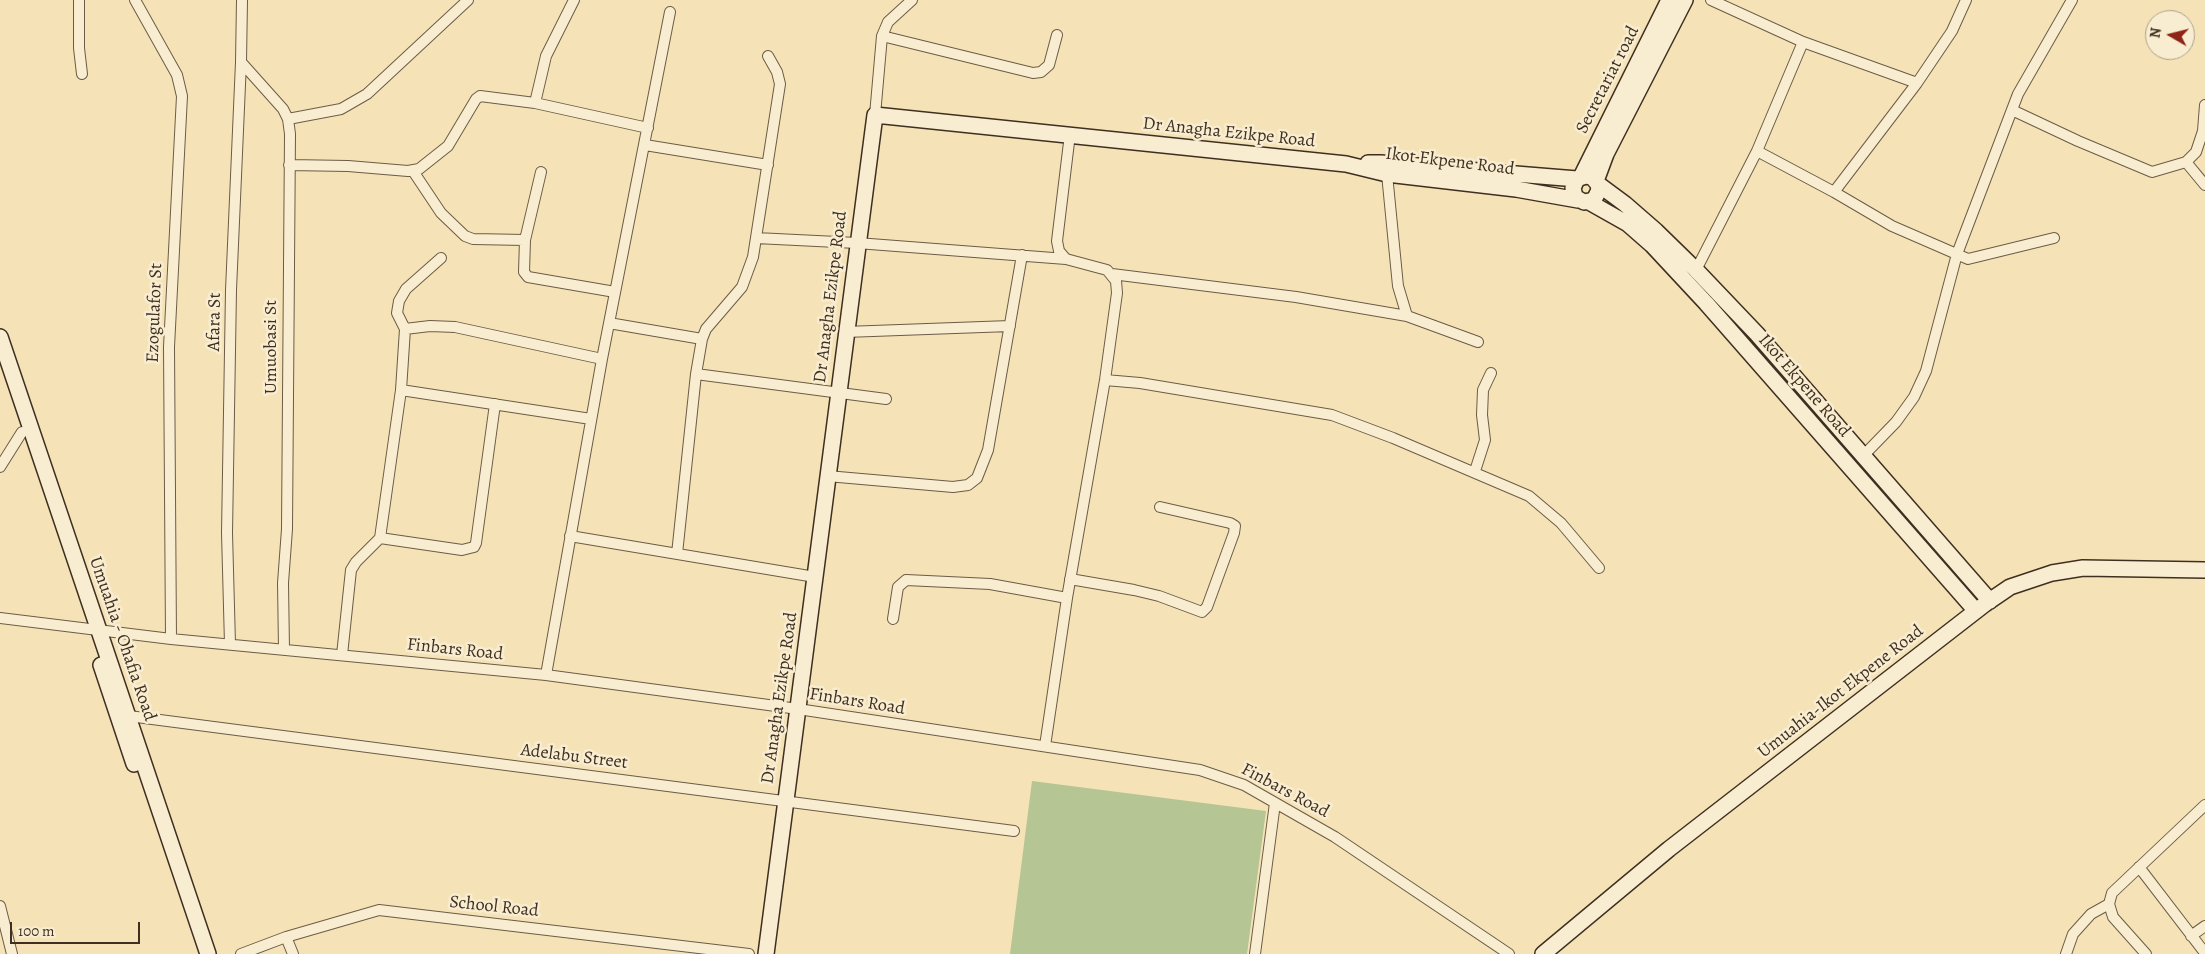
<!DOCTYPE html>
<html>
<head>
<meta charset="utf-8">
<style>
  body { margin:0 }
  #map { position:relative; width:2205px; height:954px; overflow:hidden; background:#f5e3b7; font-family:Alegreya,serif }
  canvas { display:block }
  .north { position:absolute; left:2145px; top:10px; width:50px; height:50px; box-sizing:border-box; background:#f8edd0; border:1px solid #aea18a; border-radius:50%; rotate:278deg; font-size:14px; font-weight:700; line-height:20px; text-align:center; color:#3f2f21 }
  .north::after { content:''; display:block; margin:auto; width:18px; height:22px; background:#8f2418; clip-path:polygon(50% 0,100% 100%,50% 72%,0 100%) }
  .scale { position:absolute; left:10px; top:922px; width:130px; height:22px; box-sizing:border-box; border:2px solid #3f2f21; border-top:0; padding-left:6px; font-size:15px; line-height:18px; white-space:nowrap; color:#3f2f21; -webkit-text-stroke:4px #f8edd0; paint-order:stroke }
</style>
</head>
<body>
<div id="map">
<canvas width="2205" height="954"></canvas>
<div class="north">N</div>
<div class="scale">100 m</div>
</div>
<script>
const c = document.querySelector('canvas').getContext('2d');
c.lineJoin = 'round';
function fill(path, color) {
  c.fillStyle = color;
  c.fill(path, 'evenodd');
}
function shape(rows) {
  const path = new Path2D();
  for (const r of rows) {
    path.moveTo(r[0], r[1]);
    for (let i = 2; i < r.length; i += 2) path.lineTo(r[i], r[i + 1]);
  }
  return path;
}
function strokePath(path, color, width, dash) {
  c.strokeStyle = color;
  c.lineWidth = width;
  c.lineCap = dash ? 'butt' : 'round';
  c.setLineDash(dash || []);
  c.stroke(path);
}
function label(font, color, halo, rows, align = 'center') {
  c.font = font + ' Alegreya,serif';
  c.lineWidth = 5;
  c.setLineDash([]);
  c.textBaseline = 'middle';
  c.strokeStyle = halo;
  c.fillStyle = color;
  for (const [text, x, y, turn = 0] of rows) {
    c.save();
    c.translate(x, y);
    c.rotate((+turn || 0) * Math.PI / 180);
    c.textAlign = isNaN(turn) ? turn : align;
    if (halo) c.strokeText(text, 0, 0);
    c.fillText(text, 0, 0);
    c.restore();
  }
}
fill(shape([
  [1032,781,1266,811,1247,954,1010,954]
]), '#b5c594');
const street = shape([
  [79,0,79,48,82,74],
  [135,0,177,75,182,96,169,347,171,639],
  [1711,0,1803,42,1917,83],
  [882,36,1033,73,1041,72,1049,65,1057,35],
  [1803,42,1757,151,1834,192,1892,226,1968,259,2054,238],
  [241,62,283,109,288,119,290,134,287,529,283,583,284,649],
  [535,103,546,56,574,0],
  [2012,110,2078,141,2152,172,2186,162,2196,152,2203,131,2205,105],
  [875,115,882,36,888,22,912,0],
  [288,119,341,109,367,94,468,0],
  [645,145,768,165],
  [2186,162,2205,185],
  [289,165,348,166,408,171,419,169,448,146,476,99,480,96,535,103,648,128],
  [413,171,441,213,465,236,473,239,525,240],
  [541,172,525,240,524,272,528,277,615,292],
  [1387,174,1398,286,1407,316,1478,342],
  [1834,192,1917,83,1952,31,1966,0],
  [756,238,857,243,1066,259],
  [1696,270,1757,151],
  [1112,274,1296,297,1407,316],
  [609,323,702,339],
  [405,329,397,313,399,301,406,289,441,258],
  [845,332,1010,326],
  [696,374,886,399],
  [1105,380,1140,383,1332,415,1393,438,1529,496,1561,523,1599,568],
  [401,390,591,419],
  [1863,456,1896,422,1914,397,1926,371,1957,254,2018,94,2072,0],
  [0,467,22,432],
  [1475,471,1485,440,1482,415,1483,390,1491,373],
  [827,476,953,487,968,485,977,478,988,450,1022,255],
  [570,536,815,577],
  [380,538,462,550,474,547,476,543,495,404],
  [677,554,696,374,702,339,706,329,742,287,753,257,780,84,777,72,768,56],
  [1070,579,1134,590,1159,596,1202,612,1207,607,1234,533,1235,526,1230,523,1160,507],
  [0,618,171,639,546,675,798,709,1200,770,1244,785,1335,837,1509,954],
  [893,619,898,587,906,580,990,584,1067,598],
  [230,644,227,533,231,290,241,62,242,0],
  [342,655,351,570,356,562,380,538,401,390,405,329,430,326,455,327,602,359],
  [546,675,602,359,670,12],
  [129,716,1014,831],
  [1045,746,1067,598,1105,380,1117,293,1116,281,1107,270,1066,259,1059,251,1057,241,1070,134],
  [2139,867,2205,953],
  [0,906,12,954],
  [2191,936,2205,926],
  [286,937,293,954],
  [241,954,286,937,379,910,749,954],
  [1255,954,1275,803],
  [2066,954,2073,934,2091,914,2109,904],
  [2146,954,2113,917,2109,904,2112,893,2205,805]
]);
const secondary = shape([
  [1368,163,1381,163,1577,179,1586,176,1592,177,1598,184,1599,190,1594,200,1584,202,1575,197,1573,188,1577,179],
  [1581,177,1669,0],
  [1596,181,1606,154,1685,0],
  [1598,184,1625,204,1656,231,1696,270,1757,334,1990,601],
  [1589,202,1628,224,1652,245,1706,303,1976,611],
  [0,337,208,954],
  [101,665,134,764],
  [766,954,875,115,1346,164,1387,174,1516,189,1578,200],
  [1543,954,1669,849,1985,604,2010,587,2052,573,2083,568,2205,570]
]);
strokePath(street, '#6c5c46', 12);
strokePath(secondary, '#3f2f21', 18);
strokePath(street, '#f8edd0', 10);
strokePath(secondary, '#f8edd0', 15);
label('18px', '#3f2f21', '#f8edd0', [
  ["Secretariat road",1608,80,-63],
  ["Dr Anagha Ezikpe Road",1229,133,6],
  ["Ikot Ekpene Road",1450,162,7],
  ["Dr Anagha Ezikpe Road",831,297,-83],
  ["Ezogulafor St",155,313,-88],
  ["Afara St",215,322,-89],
  ["Umuobasi St",272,347,-90],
  ["Ikot Ekpene Road",1804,386,49],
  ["Umuahia - Ohafia Road",122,639,71],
  ["Finbars Road",455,650,6],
  ["Umuahia-Ikot Ekpene Road",1841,692,-38],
  ["Dr Anagha Ezikpe Road",780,698,-82],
  ["Finbars Road",857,702,9],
  ["Adelabu Street",574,757,7],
  ["Finbars Road",1285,791,28],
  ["School Road",494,907,6]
]);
</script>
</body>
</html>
